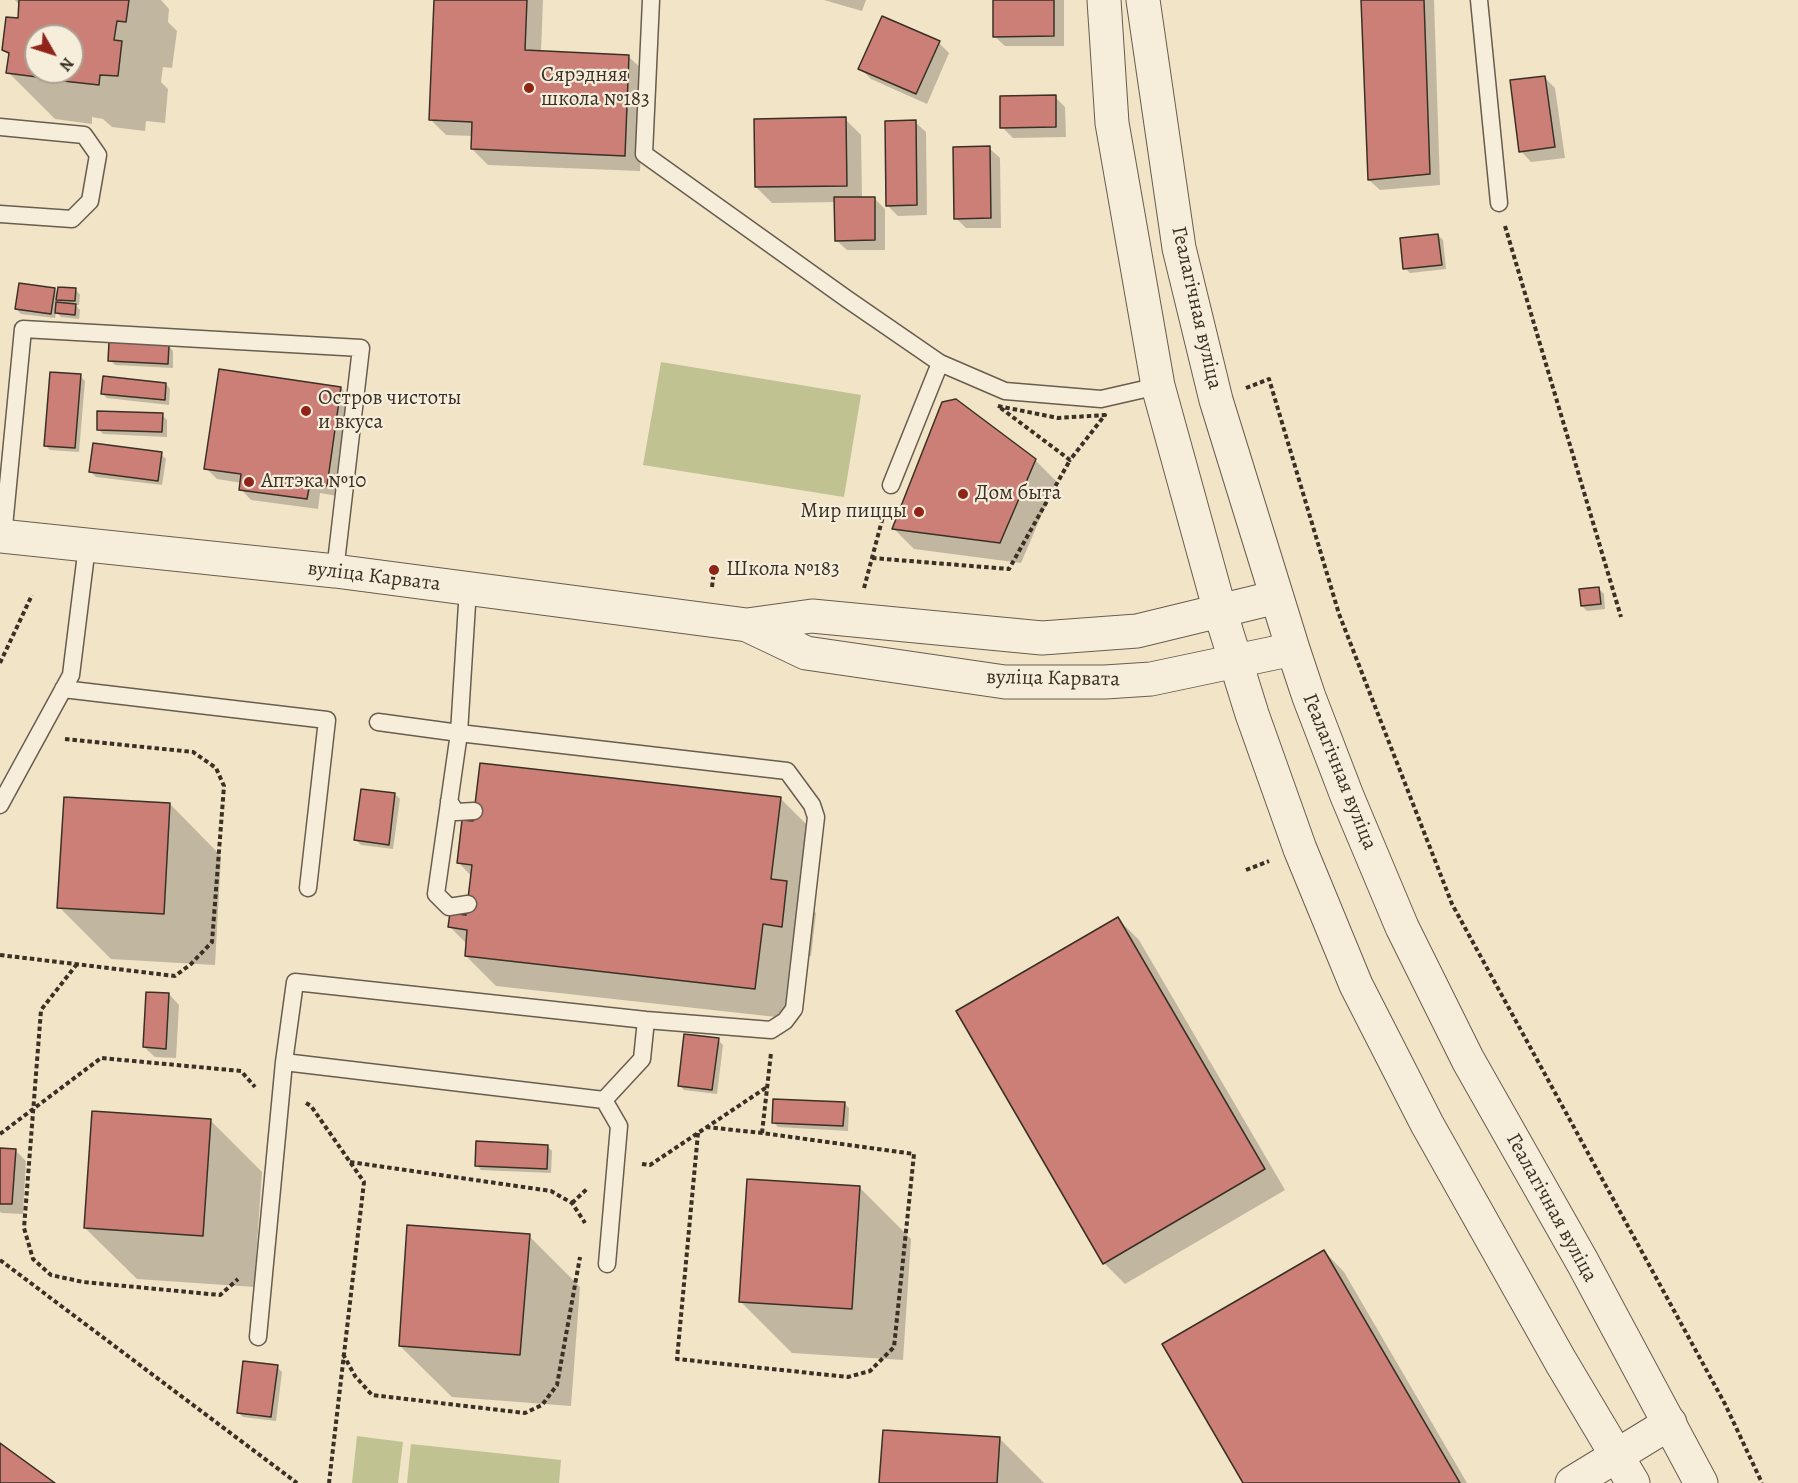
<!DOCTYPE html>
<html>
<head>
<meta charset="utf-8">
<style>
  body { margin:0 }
  #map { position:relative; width:1798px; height:1483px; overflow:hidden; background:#f2e4c7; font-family:Alegreya,serif }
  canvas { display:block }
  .north { position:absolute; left:24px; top:24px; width:60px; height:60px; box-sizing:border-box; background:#f7eddb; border:2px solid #aba192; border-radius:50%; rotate:129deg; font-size:16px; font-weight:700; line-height:24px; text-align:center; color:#3a3025 }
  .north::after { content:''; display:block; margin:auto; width:21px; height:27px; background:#8f2418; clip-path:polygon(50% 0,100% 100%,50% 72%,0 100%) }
</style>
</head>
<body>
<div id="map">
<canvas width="1798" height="1483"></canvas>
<div class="north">N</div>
</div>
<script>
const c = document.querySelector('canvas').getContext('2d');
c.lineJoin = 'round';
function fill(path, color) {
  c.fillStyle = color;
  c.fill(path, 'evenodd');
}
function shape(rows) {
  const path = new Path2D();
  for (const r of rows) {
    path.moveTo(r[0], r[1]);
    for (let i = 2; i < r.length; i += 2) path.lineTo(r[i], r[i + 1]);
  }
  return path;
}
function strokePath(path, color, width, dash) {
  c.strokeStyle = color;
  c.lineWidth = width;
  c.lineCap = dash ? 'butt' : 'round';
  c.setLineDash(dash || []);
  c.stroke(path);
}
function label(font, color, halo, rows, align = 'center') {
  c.font = font + ' Alegreya,serif';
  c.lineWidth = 4.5;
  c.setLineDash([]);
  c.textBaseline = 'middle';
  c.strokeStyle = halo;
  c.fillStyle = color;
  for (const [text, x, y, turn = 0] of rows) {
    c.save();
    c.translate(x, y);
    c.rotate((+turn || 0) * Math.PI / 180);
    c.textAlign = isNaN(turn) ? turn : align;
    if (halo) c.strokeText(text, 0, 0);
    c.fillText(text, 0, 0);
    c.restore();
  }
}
fill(shape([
  [661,362,861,395,844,497,643,465],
  [357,1436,403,1442,398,1483,352,1483],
  [411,1444,561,1460,559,1483,407,1483]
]), '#c0c292');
fill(shape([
  [15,0,161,0,169,9,168,22,177,31,172,68,163,67,161,82,168,89,165,123,146,121,145,131,112,127,103,119,92,117,92,124,55,119,8,72,10,56,4,50,19,20,20,6],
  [36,36,72,36,72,72,36,72],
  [436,0,543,0,541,52,629,57,645,72,640,171,488,165,472,149,473,136,446,135,430,119],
  [824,0,866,0,862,11],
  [994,0,1064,0,1064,46,1005,46,994,36],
  [1363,0,1434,0,1440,185,1380,190,1369,180],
  [939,43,949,53,927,104,871,79,860,68],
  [1544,77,1555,88,1565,158,1531,162,1521,151],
  [1055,97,1065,107,1066,137,1013,138,1002,127],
  [845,119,861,135,862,198,874,198,885,209,885,250,847,250,836,240,836,202,772,203,756,187],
  [915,122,926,132,927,215,898,216,887,205],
  [989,148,1000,158,1001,228,966,228,956,218],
  [1438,235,1443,240,1446,269,1410,273,1405,268],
  [54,289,59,294,76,290,80,295,79,305,75,305,80,310,79,319,61,317,56,312,55,318,21,314,16,309],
  [169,346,173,351,173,368,115,365,110,360],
  [80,376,85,381,79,452,50,450,45,445],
  [166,384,170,389,169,405,107,398,102,393],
  [341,388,351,399,337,496,320,493,318,509,251,500,241,489,242,483,217,479,206,468],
  [162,415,167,420,167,437,103,434,98,429],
  [161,454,166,459,162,485,96,477,91,472],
  [1035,460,1056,481,1021,563,914,549,893,528],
  [1599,589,1604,594,1605,609,1587,611,1582,606],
  [395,794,400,799,393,849,361,845,356,840],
  [780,798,810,828,802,899,816,913,811,956,792,953,785,1018,496,986,466,956,467,944,450,927,468,916,472,877,459,863,474,823],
  [170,804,221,856,215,965,111,959,59,907],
  [1118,919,1139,940,1285,1190,1125,1284,1104,1263],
  [169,994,179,1005,176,1058,155,1057,144,1047],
  [718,1040,723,1045,717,1094,684,1090,679,1085],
  [844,1103,849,1108,848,1131,778,1127,773,1122],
  [210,1120,262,1172,254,1287,137,1279,85,1228],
  [547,1146,552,1151,551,1173,481,1170,477,1165],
  [0,1149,15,1150,26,1161,23,1214,2,1213,0,1212],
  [859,1187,911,1239,903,1360,792,1353,740,1301],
  [529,1236,580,1287,571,1406,452,1397,400,1346],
  [1324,1251,1344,1272,1467,1483,1244,1483],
  [277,1367,282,1372,276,1421,243,1417,238,1412],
  [1000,1439,1044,1483,881,1483]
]), '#0003');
const building = shape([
  [19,0,129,0,126,22,117,21,114,40,122,41,118,76,100,75,99,85,63,81,62,73,53,72,72,72,72,36,36,36,36,72,46,72,45,78,6,73,9,53,2,50,6,17,18,18,19,0],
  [434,0,527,0,525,50,629,55,625,156,471,149,472,122,429,120,434,0],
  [993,0,1054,0,1054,36,993,37,993,0],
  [1361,0,1424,0,1430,174,1368,180,1361,0],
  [882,16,940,41,916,94,858,69,882,16],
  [1545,76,1555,147,1519,152,1510,80,1545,76],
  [1056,95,1056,127,1000,128,1000,96,1056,95],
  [846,117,847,186,755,187,754,119,846,117],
  [916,120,917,205,886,206,885,121,916,120],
  [990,146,991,218,954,219,953,147,990,146],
  [834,197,875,197,875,240,835,241,834,197],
  [1438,234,1442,265,1403,269,1400,238,1438,234],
  [19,283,55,288,51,314,15,309,19,283],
  [58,287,76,288,75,301,56,300,58,287],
  [56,302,76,304,75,315,55,313,56,302],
  [109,342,169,345,168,364,108,361,109,342],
  [219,369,341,387,327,486,310,483,307,499,239,490,241,474,204,469,219,369],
  [50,372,81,374,75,448,44,446,50,372],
  [103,376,166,383,165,400,101,394,103,376],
  [956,399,1036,459,1000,543,892,529,942,402,956,399],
  [97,411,163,413,162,432,97,430,97,411],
  [93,443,162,452,158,481,89,472,93,443],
  [1599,587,1601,604,1581,606,1579,589,1599,587],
  [480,763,781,797,771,879,787,881,782,927,763,924,755,989,465,956,467,930,448,927,450,913,466,915,472,865,457,863,462,820,473,821,480,763],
  [361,789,395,793,389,845,354,840,361,789],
  [64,797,170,803,164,914,57,908,64,797],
  [1118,917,1265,1169,1103,1264,956,1011,1118,917],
  [146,992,169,993,166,1049,143,1047,146,992],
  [684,1034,719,1038,712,1090,678,1086,684,1034],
  [773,1099,845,1102,843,1126,772,1123,773,1099],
  [92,1111,211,1119,203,1236,84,1228,92,1111],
  [476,1141,548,1145,547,1169,475,1166,476,1141],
  [0,1148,16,1149,12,1204,0,1204,0,1148],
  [747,1179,860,1186,852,1309,739,1302,747,1179],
  [407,1225,530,1234,520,1355,399,1346,407,1225],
  [1324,1250,1460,1483,1243,1483,1162,1344,1324,1250],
  [243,1361,278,1365,271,1417,237,1413,243,1361],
  [883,1430,1000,1437,997,1483,879,1483,883,1430],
  [0,1443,55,1483,0,1483,0,1443]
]);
fill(building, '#cb7f76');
strokePath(building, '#3a3025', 1.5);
const service = shape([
  [651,0,644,154,847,299,940,363,1005,391,1101,399,1158,386],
  [1479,0,1499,203],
  [0,127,84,135,98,155,90,201,72,219,0,214],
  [891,485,940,363],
  [3,537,23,329,361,348,335,571],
  [468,588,459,733,787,771,812,805,816,817,794,1009,785,1021,771,1030,646,1020,295,982,284,1062,604,1100,642,1059,646,1020],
  [63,689,327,720,308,888],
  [378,722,459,733,436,894,449,907,468,904],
  [449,801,456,812,474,811],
  [0,805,71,675,87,546],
  [604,1100,619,1126,607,1264],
  [258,1337,284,1062]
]);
const minor = shape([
  [1572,1483,1670,1423]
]);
const tertiary = shape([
  [1104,0,1112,123,1158,386,1220,611,1252,714,1300,849,1356,985,1427,1124,1561,1362,1633,1483],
  [1143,0,1179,248,1216,400,1293,649,1309,697,1347,796,1402,927,1468,1060,1583,1263,1701,1483],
  [0,536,335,571,747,625,812,616,1042,638,1137,631,1277,597],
  [747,625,806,653,1005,682,1105,682,1151,679,1293,649]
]);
strokePath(service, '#685d4e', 19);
strokePath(minor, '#685d4e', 35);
strokePath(tertiary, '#685d4e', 35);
strokePath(shape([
  [1505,226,1621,617],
  [1246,388,1269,379,1339,614,1452,904,1725,1404,1762,1483],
  [998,406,1058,418,1105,415,1070,460,998,406],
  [872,558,1009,569,1070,460],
  [712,587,714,570],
  [864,588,885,509],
  [0,663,32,595],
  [1246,870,1269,861],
  [0,955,175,976,191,964,212,942,224,786,216,768,193,752,64,739],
  [77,964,41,1010,24,1228,33,1259,51,1275,83,1282,220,1295,238,1279],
  [306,1103,311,1106,364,1182,329,1483],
  [698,1133,677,1359,848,1377,870,1371,894,1347,914,1154,762,1133,706,1127],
  [762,1133,771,1053],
  [0,1134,101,1058,241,1071,255,1087],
  [350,1162,551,1191,572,1203,585,1223],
  [642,1164,650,1165,767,1087],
  [572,1203,588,1188],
  [0,1260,297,1483],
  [343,1354,355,1376,372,1395,525,1413,542,1405,557,1385,580,1257]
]), '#3a3025', 4, [4.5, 3]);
strokePath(service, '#f7eddb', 16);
strokePath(minor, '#f7eddb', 33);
strokePath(tertiary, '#f7eddb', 33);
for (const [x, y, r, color] of [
  [529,88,6,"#8f2418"],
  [306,411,6,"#8f2418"],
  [249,482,6,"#8f2418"],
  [963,494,6,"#8f2418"],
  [919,512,6,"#8f2418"],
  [714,570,6,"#8f2418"]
]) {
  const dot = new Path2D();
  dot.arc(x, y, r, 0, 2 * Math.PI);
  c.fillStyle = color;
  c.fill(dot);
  strokePath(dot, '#f7eddb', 2);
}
label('21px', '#3a3025', '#f7eddb', [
  ["Сярэдняя",541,76],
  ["школа №183",541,100],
  ["Остров чистоты",318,399],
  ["и вкуса",318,423],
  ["Аптэка №10",261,482],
  ["Дом быта",975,494],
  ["Мир пиццы",907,512,"right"],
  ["Школа №183",726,570]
], 'left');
label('21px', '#3a3025', '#f7eddb', [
  ["Геалагічная вуліца",1196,308,77],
  ["вуліца Карвата",374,577,7],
  ["вуліца Карвата",1053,679,1],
  ["Геалагічная вуліца",1339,772,68],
  ["Геалагічная вуліца",1551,1208,61]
]);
</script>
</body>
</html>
